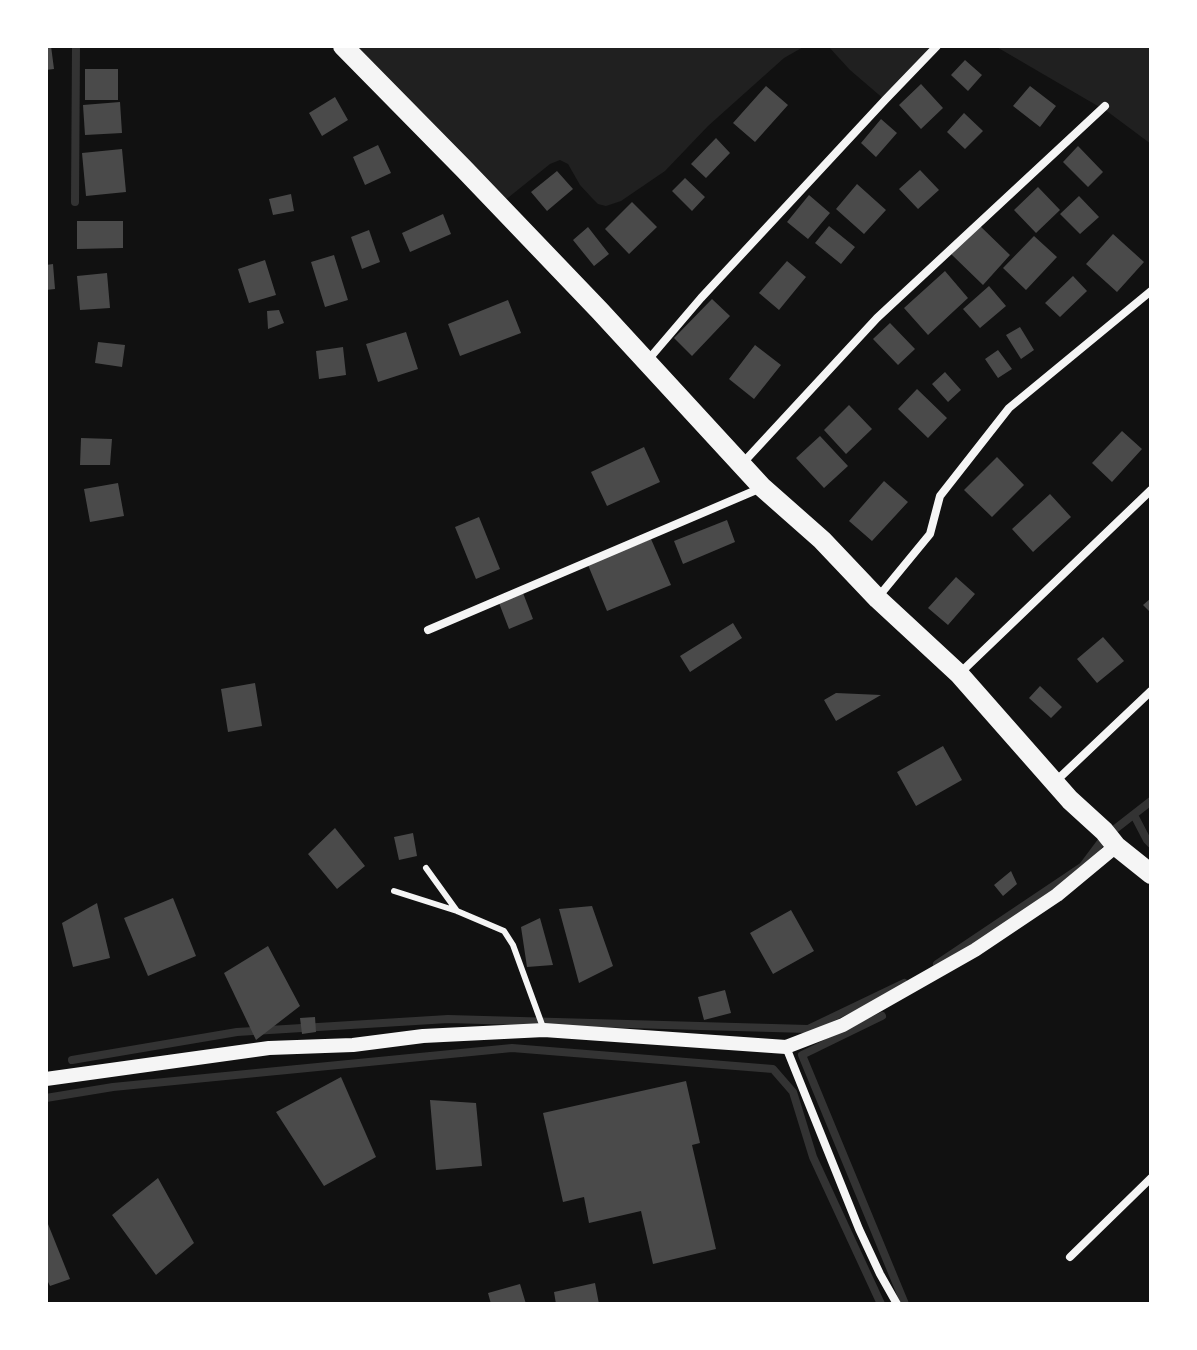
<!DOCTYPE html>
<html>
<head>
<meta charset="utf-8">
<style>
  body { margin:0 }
  #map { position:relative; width:1197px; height:1350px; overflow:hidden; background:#111; font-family:Georgia,serif }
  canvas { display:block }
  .frame { position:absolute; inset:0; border:48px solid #fff; pointer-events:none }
</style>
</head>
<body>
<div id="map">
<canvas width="1197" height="1350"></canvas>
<div class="frame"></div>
</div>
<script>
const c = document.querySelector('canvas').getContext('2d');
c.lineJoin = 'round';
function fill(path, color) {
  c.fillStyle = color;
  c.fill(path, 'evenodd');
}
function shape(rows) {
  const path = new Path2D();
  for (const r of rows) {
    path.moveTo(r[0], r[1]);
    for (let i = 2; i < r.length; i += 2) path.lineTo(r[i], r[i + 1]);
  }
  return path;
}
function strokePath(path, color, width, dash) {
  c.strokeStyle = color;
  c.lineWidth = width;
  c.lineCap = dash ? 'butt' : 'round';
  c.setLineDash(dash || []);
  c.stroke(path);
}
fill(shape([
  [343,46,805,46,784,58,708,126,665,171,621,201,606,206,598,204,592,198,580,185,568,164,560,160,550,164,499,205],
  [828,46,937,46,885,100,850,70],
  [995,46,1151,46,1151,144,1108,112]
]), '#202020');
strokePath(shape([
  [75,202,76,46],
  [1134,815,1147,840,1151,844],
  [1110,833,1151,801],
  [937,964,1083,866,1104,838],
  [882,1016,802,1055,905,1304],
  [72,1060,237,1032,448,1019,808,1029,904,983],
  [46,1098,113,1087,512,1048,773,1069,793,1092,813,1157,881,1304]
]), '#333', 8);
fill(shape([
  [46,46,51,46,54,69,46,70],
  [965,60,982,75,968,91,951,75],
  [85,69,118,69,118,100,85,100],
  [921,84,943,108,921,129,899,105],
  [766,86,788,105,755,142,733,123],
  [1030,86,1056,106,1040,127,1013,106],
  [335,97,348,120,322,136,309,113],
  [120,102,122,133,85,135,83,105],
  [964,113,983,131,965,149,947,132],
  [881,119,897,133,876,157,861,143],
  [716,138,730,153,706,178,691,164],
  [378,145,391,173,365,185,353,157],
  [1078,146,1103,172,1088,187,1063,162],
  [122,149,126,192,86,196,82,153],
  [920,170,939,190,918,209,899,189],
  [557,171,573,189,547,211,531,192],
  [685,178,705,197,692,211,672,191],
  [857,184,886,210,864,234,836,209],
  [1038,187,1060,210,1036,233,1014,210],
  [291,194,294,211,273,215,269,199],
  [809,195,830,213,808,239,787,222],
  [1079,196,1099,217,1080,234,1060,214],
  [632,202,657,227,629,254,605,229],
  [443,214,451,234,410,252,402,233],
  [77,221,123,221,123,248,77,249],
  [979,225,1010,255,983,285,951,254],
  [829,226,855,247,841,264,815,243],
  [588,227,609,254,594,266,573,240],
  [369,230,380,262,362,269,351,237],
  [1113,234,1144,262,1117,292,1086,264],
  [1034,236,1057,257,1026,290,1003,268],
  [334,255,348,300,325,307,311,262],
  [265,260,276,295,249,303,238,269],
  [787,261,806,277,779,310,759,293],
  [53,264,55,289,46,290,46,265],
  [945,271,968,298,928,335,904,308],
  [107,273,110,308,80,310,77,276],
  [1073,276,1087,291,1060,317,1045,303],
  [989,286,1006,306,980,328,963,309],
  [712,299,730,316,692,356,674,338],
  [508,300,521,333,460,356,448,324],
  [279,310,284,323,268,329,267,311],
  [890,323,915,349,898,365,873,339],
  [1020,327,1034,350,1021,359,1006,335],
  [406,332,418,369,378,382,366,344],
  [98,342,125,345,122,367,95,363],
  [755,345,781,365,754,399,729,379],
  [343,347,346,375,319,379,316,351],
  [998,350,1012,369,998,378,985,359],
  [945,372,961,390,948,402,932,384],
  [917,389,947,418,928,438,898,409],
  [849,405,872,429,846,454,824,430],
  [1122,431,1142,449,1112,482,1092,463],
  [820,436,848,466,824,488,796,458],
  [81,438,112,439,110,465,80,465],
  [644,447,660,482,607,506,591,472],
  [997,457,1024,485,992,517,964,490],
  [884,481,908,502,872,541,849,521],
  [118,483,124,516,90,522,84,489],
  [1050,494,1071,517,1033,552,1012,529],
  [479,517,500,569,476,579,455,527],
  [727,520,735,542,683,564,674,541],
  [651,539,671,585,607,611,588,565],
  [956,577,975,594,948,625,928,608],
  [523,593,533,619,509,629,499,603],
  [1151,598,1151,613,1143,605],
  [733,623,742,638,690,672,680,656],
  [1103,637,1124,661,1097,683,1077,659],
  [255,683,262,726,228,732,221,689],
  [1040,686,1062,707,1051,718,1029,698],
  [836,693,881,695,836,721,824,700],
  [943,746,962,780,916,806,897,772],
  [335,828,365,866,337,889,308,854],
  [413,833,417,856,399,860,394,837],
  [1011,871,1017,884,1003,896,994,885],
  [173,898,196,956,148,976,124,918],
  [97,903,110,958,73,967,62,923],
  [592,906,613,966,579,983,559,909],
  [791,910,814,951,773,974,750,933],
  [540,918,553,965,527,967,521,927],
  [268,946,300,1006,256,1040,224,973],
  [725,990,731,1013,704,1020,698,997],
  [315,1017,316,1032,302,1034,300,1018],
  [341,1077,376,1157,324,1186,276,1112],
  [686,1081,700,1143,692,1145,716,1249,653,1264,641,1211,589,1223,584,1197,563,1202,543,1113],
  [430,1100,476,1103,482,1166,436,1170],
  [158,1178,194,1243,156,1275,112,1215],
  [46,1219,70,1279,50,1286,46,1278],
  [595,1283,599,1304,556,1304,554,1292],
  [520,1284,526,1304,491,1304,488,1293]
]), '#4a4a4a');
strokePath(shape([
  [426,868,457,911],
  [394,891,457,911,504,931,513,945,544,1030]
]), '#f5f5f5', 6);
strokePath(shape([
  [648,360,701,298,885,100,937,46],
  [741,465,877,318,1105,106],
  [879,596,930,534,940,496,1009,408,1151,291],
  [428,630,761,488],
  [959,674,1151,490],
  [1056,781,1151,691],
  [786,1047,859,1229,880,1274,897,1304],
  [1070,1257,1151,1178]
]), '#f5f5f5', 8);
strokePath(shape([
  [46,1079,269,1048,353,1045,423,1036,544,1030,786,1047,843,1025,975,950,1057,895,1116,846]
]), '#f5f5f5', 14);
strokePath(shape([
  [343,46,464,169,600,311,762,487,822,540,878,599,959,674,1070,800,1104,831,1116,846,1151,874]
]), '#f5f5f5', 20);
</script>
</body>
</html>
